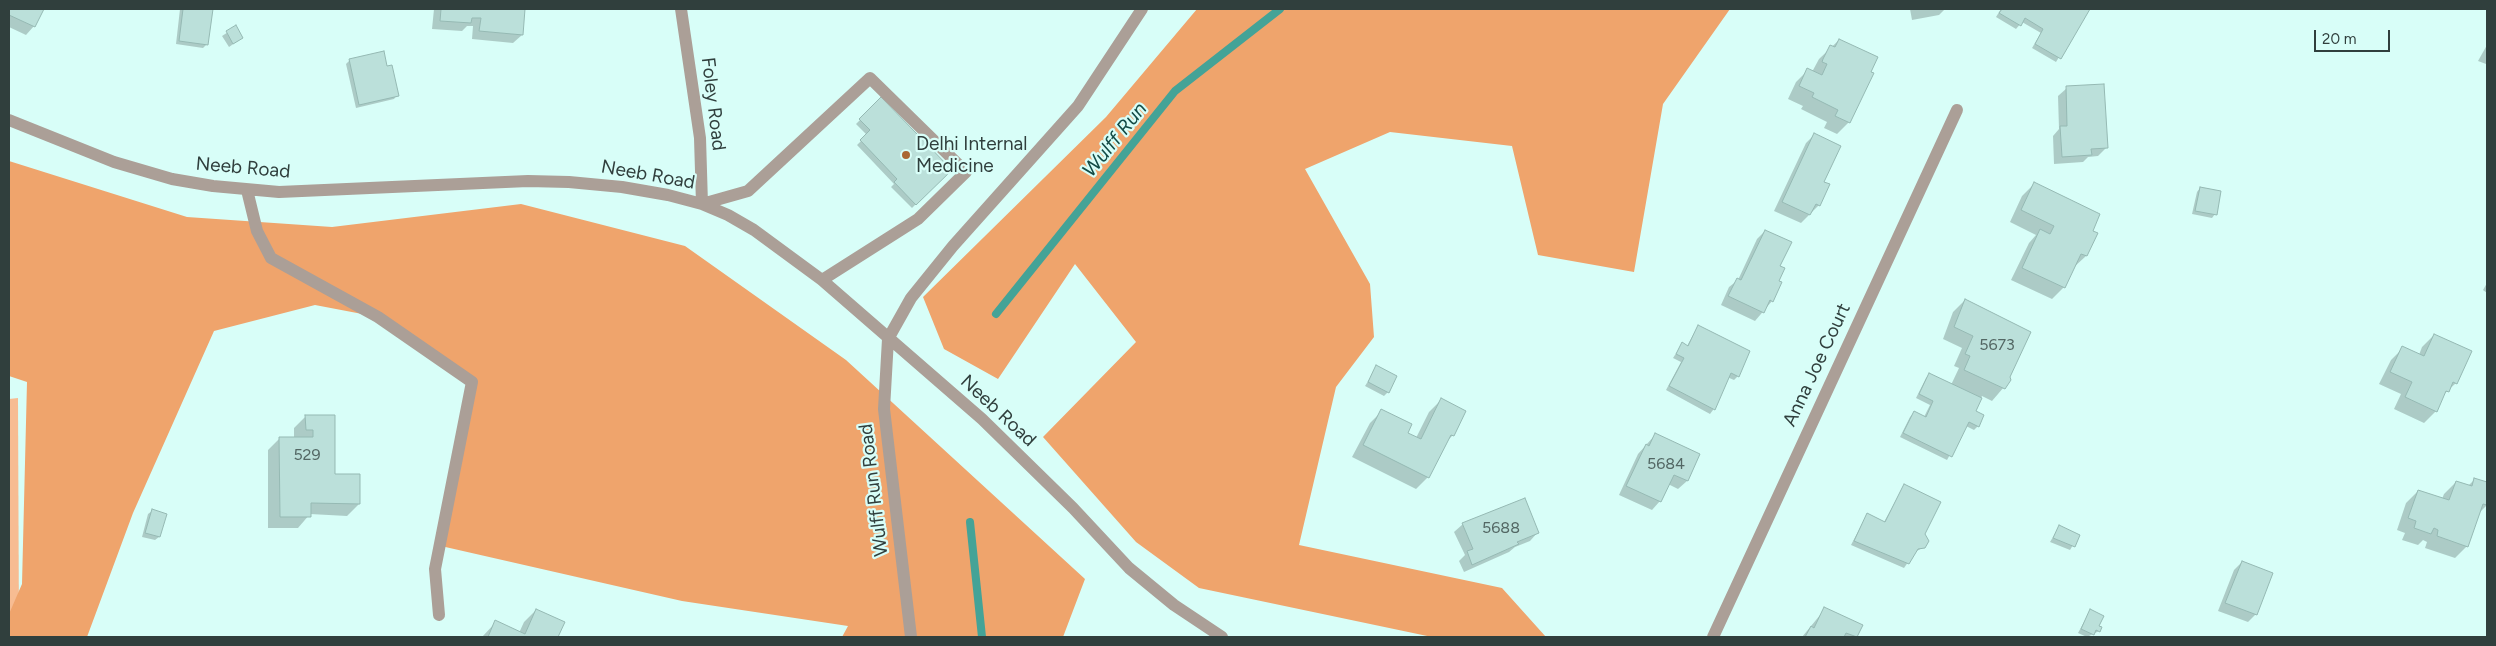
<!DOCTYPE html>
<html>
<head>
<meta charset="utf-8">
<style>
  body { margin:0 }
  #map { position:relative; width:2496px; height:646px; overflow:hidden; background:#d8fef8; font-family:Figtree,sans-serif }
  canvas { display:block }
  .frame { position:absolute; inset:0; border:10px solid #303f3d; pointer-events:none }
  .scale { position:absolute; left:2314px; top:30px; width:76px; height:22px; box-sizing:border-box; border:2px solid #303f3d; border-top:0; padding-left:6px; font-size:15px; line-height:18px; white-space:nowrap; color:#303f3d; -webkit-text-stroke:4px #d8fef8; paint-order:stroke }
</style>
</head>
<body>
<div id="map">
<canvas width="2496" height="646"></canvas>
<div class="frame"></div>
<div class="scale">20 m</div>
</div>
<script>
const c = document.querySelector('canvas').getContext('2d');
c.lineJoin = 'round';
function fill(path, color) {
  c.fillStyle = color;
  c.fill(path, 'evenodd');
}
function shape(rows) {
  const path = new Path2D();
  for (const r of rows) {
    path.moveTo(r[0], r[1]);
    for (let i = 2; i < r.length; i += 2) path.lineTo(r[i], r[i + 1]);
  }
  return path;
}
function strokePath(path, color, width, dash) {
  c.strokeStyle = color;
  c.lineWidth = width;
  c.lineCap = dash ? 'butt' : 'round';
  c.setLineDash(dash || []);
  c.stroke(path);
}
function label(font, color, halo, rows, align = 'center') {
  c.font = font + ' Figtree,sans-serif';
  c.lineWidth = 4.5;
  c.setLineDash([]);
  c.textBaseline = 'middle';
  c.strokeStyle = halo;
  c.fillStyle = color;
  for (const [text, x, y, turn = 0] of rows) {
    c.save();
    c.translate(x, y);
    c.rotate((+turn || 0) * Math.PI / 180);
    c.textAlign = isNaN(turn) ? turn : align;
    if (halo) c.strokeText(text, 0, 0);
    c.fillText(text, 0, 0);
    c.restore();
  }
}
fill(shape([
  [18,398,19,637,9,637,9,399]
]), '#f7bc92');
fill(shape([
  [1197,9,1730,9,1663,104,1634,272,1538,255,1512,146,1390,132,1305,169,1370,284,1374,337,1336,387,1299,545,1502,588,1546,637,1432,637,1199,588,1136,542,1043,437,1136,342,1075,264,998,379,944,349,923,297,1106,117],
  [9,161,187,217,332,227,521,204,685,246,846,360,1085,579,1063,637,842,637,848,626,682,601,441,546,472,382,378,317,315,305,214,331,133,513,87,637,9,637,9,614,22,584,27,382,9,376]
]), '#efa46c');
fill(shape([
  [9,9,42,9,34,26,26,35,9,27],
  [180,9,212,9,207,44,203,48,176,44],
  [434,9,524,9,522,35,513,43,472,39,473,26,467,26,462,31,432,29],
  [1910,9,1945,9,1939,15,1912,20],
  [2001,9,2089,9,2056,62,2032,48,2041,33,2022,22,2016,29,1996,17],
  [236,27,242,38,229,47,222,36],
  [1839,40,1849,122,1837,134,1824,128,1827,122,1801,109,1803,106,1788,99,1796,82,1808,70,1812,72,1819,59],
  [2487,45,2487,63,2486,64,2478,61],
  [350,60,386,68,397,95,394,99,356,108,346,64],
  [2067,88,2106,148,2098,156,2088,157,2083,162,2054,164,2053,136,2059,129,2058,96],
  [881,99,950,170,912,208,891,187,894,184,857,145,867,135,856,124],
  [1815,134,1822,182,1819,205,1801,223,1774,211,1806,143],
  [2034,184,2096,234,2086,256,2073,268,2064,287,2052,299,2011,280,2029,243,2036,235,2010,222,2022,196],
  [2200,188,2215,214,2212,218,2192,214,2197,192],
  [1765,231,1779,267,1772,301,1755,321,1721,305,1729,287,1738,280,1757,239],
  [2487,283,2487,293,2483,290],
  [1965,300,2010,380,1992,401,1982,396,1974,412,1978,426,1974,430,1966,426,1947,460,1900,437,1910,417,1914,413,1924,417,1930,405,1916,398,1926,378,1930,374,1951,385,1959,368,1954,366,1962,348,1943,339,1953,312],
  [1698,326,1748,351,1737,377,1734,380,1727,377,1713,410,1710,414,1666,390,1681,362,1673,358,1682,344,1687,346],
  [2434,335,2456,383,2442,396,2436,411,2424,423,2394,409,2401,394,2379,384,2391,360,2403,348,2419,355,2422,347],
  [1377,367,1388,392,1384,396,1365,386],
  [1441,400,1453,435,1445,443,1428,477,1416,489,1352,457,1370,423,1382,411,1406,433,1416,438,1429,412],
  [306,416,334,416,334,475,359,504,347,516,310,514,298,528,268,528,268,450,280,438,294,438,294,428],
  [1655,435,1699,454,1687,481,1678,489,1668,484,1660,501,1652,510,1619,495,1638,454],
  [2475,479,2487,484,2487,505,2478,514,2467,546,2455,558,2425,548,2427,542,2423,540,2418,545,2402,540,2405,533,2397,530,2406,503,2418,491,2442,499,2444,494,2456,482,2468,486],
  [1904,486,1923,534,1924,547,1915,552,1904,568,1851,545,1867,514,1884,522],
  [1502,507,1538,532,1530,541,1515,547,1509,552,1464,572,1459,561,1465,555,1454,532,1463,524],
  [152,511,159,537,155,540,142,537,148,514],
  [2059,527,2079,535,2070,550,2050,542],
  [2242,562,2256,614,2248,622,2218,611,2234,570],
  [1825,609,1862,625,1856,637,1802,637],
  [536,610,563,622,556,637,482,637,496,622,519,633,524,622],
  [2090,611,2099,631,2087,637,2078,633]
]), '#0003');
strokePath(shape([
  [996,314,1175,91,1280,9],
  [970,522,982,637]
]), '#44a397', 8);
const building = shape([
  [9,9,44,9,35,27,9,15,9,9],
  [183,9,213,9,208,45,179,41,183,9],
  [441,9,525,9,523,35,479,31,481,18,472,18,471,23,440,21,441,9],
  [2002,9,2090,9,2061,59,2035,44,2043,29,2025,18,2021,26,1999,13,2002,9],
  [236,25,243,38,233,44,226,31,236,25],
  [1839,39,1878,57,1871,72,1874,73,1850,123,1835,116,1838,110,1812,97,1814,93,1799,86,1807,68,1822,75,1827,64,1822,62,1823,59,1830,45,1835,47,1839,39],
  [384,51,387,66,392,65,399,96,359,105,349,59,384,51],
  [2104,84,2108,148,2091,149,2092,155,2062,157,2060,126,2067,126,2066,86,2104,84],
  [881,97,952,170,916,205,894,182,897,179,860,140,870,130,859,119,881,97],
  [1814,133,1841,146,1824,182,1830,184,1820,206,1816,204,1810,215,1782,202,1814,133],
  [2034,182,2100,214,2093,231,2098,233,2087,256,2081,254,2065,288,2022,268,2040,229,2050,234,2054,226,2021,210,2034,182],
  [2200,187,2221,191,2217,215,2195,211,2200,187],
  [1765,230,1792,242,1780,266,1785,268,1779,281,1782,282,1773,302,1770,300,1764,313,1728,296,1737,278,1741,280,1765,230],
  [1965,299,2031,332,2010,377,2011,380,2005,389,1964,370,1970,356,1965,354,1973,336,1954,327,1965,299],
  [1698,325,1750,351,1739,377,1731,373,1715,410,1669,386,1684,358,1676,354,1682,342,1688,346,1698,325],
  [2434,334,2472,351,2457,384,2453,382,2449,392,2446,391,2437,412,2405,397,2412,382,2390,372,2402,346,2424,356,2434,334],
  [1376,365,1397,376,1389,393,1368,382,1376,365],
  [1929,373,1982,398,1976,411,1984,415,1979,427,1969,422,1952,457,1903,433,1914,411,1926,417,1933,401,1919,394,1929,373],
  [1441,398,1466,411,1454,436,1451,435,1429,478,1363,445,1381,409,1412,424,1408,433,1421,439,1441,398],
  [305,415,335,415,335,474,360,474,360,504,311,503,311,517,280,517,279,437,313,437,313,430,306,430,305,415],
  [1655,433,1700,454,1688,481,1674,475,1661,502,1626,486,1646,444,1649,446,1655,433],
  [2474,478,2487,482,2487,505,2483,504,2468,547,2437,536,2438,530,2434,528,2431,534,2414,528,2416,521,2408,518,2418,490,2449,500,2456,481,2472,486,2474,478],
  [1904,484,1941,502,1925,534,1929,541,1925,548,1918,549,1909,564,1854,541,1867,513,1885,522,1904,484],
  [1525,498,1539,533,1517,542,1519,544,1472,565,1467,551,1473,549,1462,523,1525,498],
  [152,509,167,514,160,537,145,533,152,509],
  [2059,525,2080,535,2075,547,2053,538,2059,525],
  [2242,561,2273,573,2257,615,2225,603,2242,561],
  [1824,607,1863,625,1857,637,1846,633,1844,637,1805,637,1811,626,1814,628,1824,607],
  [536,609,565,622,558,637,488,637,495,620,525,634,536,609],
  [2090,609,2104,616,2099,626,2102,627,2100,632,2096,630,2094,635,2081,629,2090,609]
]);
fill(building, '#bbe0da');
strokePath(building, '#95b9b3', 1);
strokePath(shape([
  [681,9,700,138,702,204],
  [9,120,114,162,172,179,213,186,279,192,528,181,569,182,622,187,668,195,702,204,728,215,754,230,822,280,982,419,1073,508,1129,568,1174,605,1222,637],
  [247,190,257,231,271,258,378,317,472,382,435,569,439,615],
  [702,204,748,191,870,78,966,172,918,219,822,280],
  [911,637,884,409,888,339,911,298,953,246,1078,106,1142,9],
  [1713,637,1957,110]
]), '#ab9f97', 12);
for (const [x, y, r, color] of [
  [906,155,5,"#aa6834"]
]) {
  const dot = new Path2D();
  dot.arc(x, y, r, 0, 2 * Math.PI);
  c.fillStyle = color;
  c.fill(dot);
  strokePath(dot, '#d8fef8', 2);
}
label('16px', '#536764', null, [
  ["5673",1997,345],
  ["529",307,455],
  ["5684",1666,464],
  ["5688",1501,528]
]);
label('19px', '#303f3d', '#d8fef8', [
  ["Foley Road",713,104,83],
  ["Neeb Road",243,168,5],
  ["Neeb Road",648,175,10],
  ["Anna Joe Court",1817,365,-65],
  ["Neeb Road",998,411,43],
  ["Wulff Run Road",874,490,-97]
]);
label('19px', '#303f3d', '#d8fef8', [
  ["Delhi Internal",916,144],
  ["Medicine",916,166]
], 'left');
label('italic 20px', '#134b45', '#d8fef8', [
  ["Wulff Run",1115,140,-51]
]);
</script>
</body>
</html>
